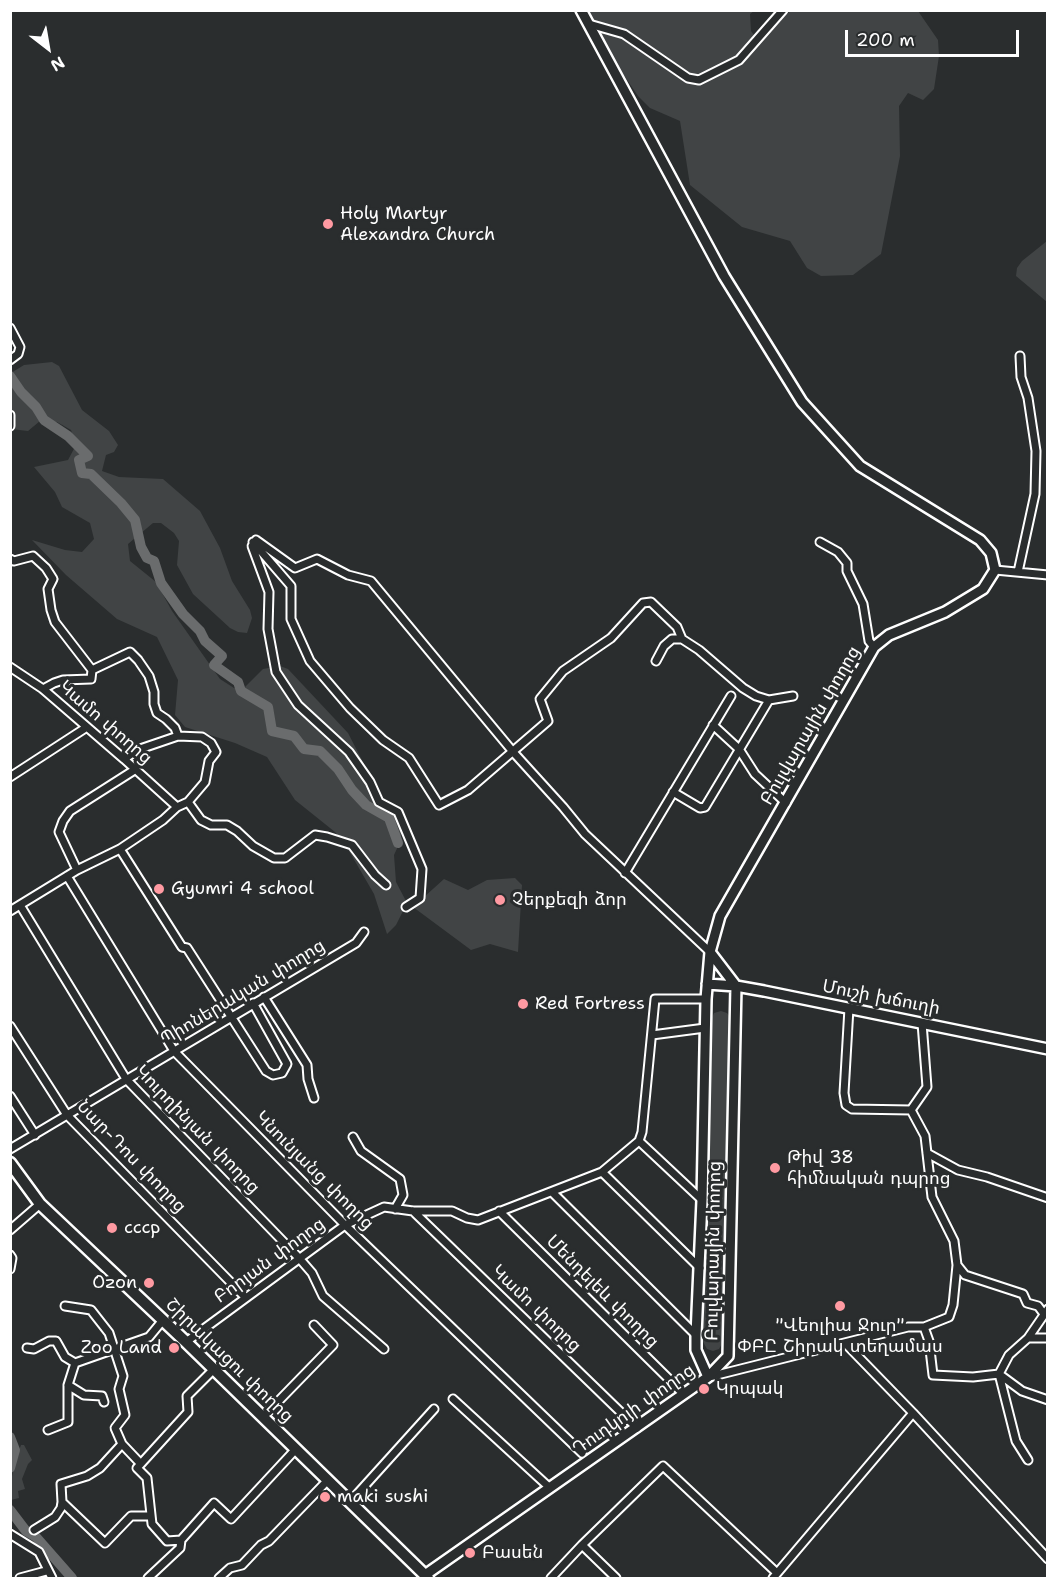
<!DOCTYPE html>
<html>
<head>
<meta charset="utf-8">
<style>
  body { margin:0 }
  #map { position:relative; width:1058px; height:1589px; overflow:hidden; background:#2a2d2e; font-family:"Shantell Sans",sans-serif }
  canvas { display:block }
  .frame { position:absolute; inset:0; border:12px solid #fff; pointer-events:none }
  .north { position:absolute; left:18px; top:18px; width:60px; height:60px; -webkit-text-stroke:4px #2a2d2e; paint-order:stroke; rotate:149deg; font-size:16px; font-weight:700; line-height:24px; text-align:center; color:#fff }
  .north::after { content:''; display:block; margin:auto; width:21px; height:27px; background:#fff; clip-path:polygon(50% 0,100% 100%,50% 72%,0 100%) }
  .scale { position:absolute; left:845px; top:30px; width:174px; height:27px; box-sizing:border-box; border:3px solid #fff; border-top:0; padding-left:8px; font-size:18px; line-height:21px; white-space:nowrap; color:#fff; -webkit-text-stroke:4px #2a2d2e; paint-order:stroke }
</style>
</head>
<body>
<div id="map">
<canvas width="1058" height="1589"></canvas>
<div class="frame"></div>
<div class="north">N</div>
<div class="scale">200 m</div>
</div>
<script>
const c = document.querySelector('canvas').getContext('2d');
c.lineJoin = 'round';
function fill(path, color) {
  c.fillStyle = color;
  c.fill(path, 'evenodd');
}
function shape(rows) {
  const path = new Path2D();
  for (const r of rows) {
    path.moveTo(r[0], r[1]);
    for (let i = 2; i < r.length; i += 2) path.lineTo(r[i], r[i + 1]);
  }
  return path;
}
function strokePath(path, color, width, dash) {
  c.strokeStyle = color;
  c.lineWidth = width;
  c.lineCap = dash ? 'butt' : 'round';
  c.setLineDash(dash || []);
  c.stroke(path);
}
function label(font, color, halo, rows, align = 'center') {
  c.font = font + ' "Shantell Sans","Noto Sans Armenian",sans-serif';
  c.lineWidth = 6;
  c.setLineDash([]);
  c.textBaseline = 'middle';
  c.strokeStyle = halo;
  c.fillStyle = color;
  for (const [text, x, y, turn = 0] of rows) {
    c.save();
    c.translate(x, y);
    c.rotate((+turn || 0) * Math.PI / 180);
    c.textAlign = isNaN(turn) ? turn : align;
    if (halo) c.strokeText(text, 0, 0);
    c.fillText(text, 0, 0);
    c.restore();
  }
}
fill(shape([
  [586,11,754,11,750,14,751,31,760,43,790,11,918,11,938,40,939,56,934,89,923,100,908,93,899,106,900,156,881,254,853,275,821,276,807,268,790,241,742,227,690,185,680,121,650,108,638,96,604,46],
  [1047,241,1047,302,1016,276,1017,268,1022,261],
  [52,362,59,366,82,410,109,431,118,445,114,452,106,455,102,471,119,477,163,479,200,511,220,548,232,581,250,610,252,618,247,633,238,632,230,628,193,594,177,565,179,541,174,533,161,523,153,523,128,544,130,561,156,582,172,611,220,679,234,688,245,687,263,669,280,666,288,669,348,733,364,764,371,788,393,817,401,832,401,840,394,855,396,882,407,903,396,925,387,934,374,894,345,844,335,832,295,800,267,757,235,743,185,727,175,715,178,680,157,637,117,619,66,575,32,540,65,550,82,552,94,539,90,523,62,507,55,492,34,467,68,460,76,445,71,430,57,422,40,421,28,431,11,429,11,373,24,365],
  [515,878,522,885,518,952,490,944,471,950,413,907,444,879,468,890,487,880],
  [721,1011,727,1013,731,1018,724,1340,719,1349,713,1351,707,1349,702,1340,710,1022,714,1013],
  [21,1445,24,1445,32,1460,28,1464,22,1479,25,1489,18,1491,19,1498,11,1500,11,1482,14,1465]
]), '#414445');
strokePath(shape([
  [10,376,21,392,36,407,44,420,68,436,88,456,79,460,82,473,91,474,121,503,135,520,141,547,147,558,154,561,161,583,183,614,200,631,205,641,222,656,214,665,238,682,241,691,268,707,272,731,294,736,304,749,320,751,338,769,352,790,366,805,389,818,398,843],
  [10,1437,15,1450,10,1468],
  [10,1510,26,1531,36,1537,72,1578]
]), '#6a6c6d', 10);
const minor = shape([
  [589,24,624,34,688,78,699,80,739,60,783,10],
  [10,328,20,347,18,354,10,360],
  [10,415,10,426],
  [253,542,291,586,291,619,310,661,350,708,383,740,409,758,439,805,468,790,548,721,540,699,563,671,611,638,643,603,651,602,677,627,682,639,699,650,743,688,756,696,769,700],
  [820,542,838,552,847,563,847,571,863,604,869,641,874,647],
  [10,559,14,561,33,556,46,568,53,579,48,589,51,610,55,622,92,670],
  [995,570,1048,575],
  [1018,572,1035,494,1036,451,1028,398,1021,377,1020,356],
  [656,661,664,646,672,639,682,639],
  [10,667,43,689,124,759,177,807],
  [92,670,130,652,138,660,149,676,154,692,154,704,157,713,166,719,175,728,178,736,137,750,124,759],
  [43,689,54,683,63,680,91,679,92,670],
  [713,725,739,749,755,774,786,803],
  [10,777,87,727],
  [673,792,700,808,705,807,769,700,793,696],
  [188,802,201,820,211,825,227,825,237,831,253,846,274,858,285,858,315,835,327,837,352,845,375,875,386,885],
  [120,849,182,947,187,948,266,1071,273,1075,282,1073,287,1064,253,1003],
  [77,870,59,832,63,821,70,811,136,769],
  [625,873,731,696],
  [67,876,174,1051,345,1225,582,1453],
  [20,905,126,1079,299,1258,312,1273,323,1296,384,1349],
  [406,907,420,898,422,869,398,812,379,802,370,782,349,752,298,705,276,672,268,629,269,592,252,546,256,540,295,568,317,559,348,575,371,581,514,753,563,807,585,834,710,952],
  [10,911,77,870,120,849,163,820,177,807,188,802,205,782,209,761,216,752,211,743,202,737,178,736],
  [264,997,307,1065,308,1079,314,1098],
  [849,1008,844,1093,846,1105,852,1109,911,1110],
  [922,1023,927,1087,911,1110,925,1136,932,1197,954,1241,957,1265,965,1275,1023,1294,1027,1303,1038,1306,1044,1314,1048,1314],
  [10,1026,67,1115,245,1297],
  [652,1035,705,1028],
  [10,1096,35,1135],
  [353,1137,361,1151,400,1179,403,1195,395,1209],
  [639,1141,702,1200],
  [10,1149,356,943,364,932],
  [927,1153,958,1170,987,1177,1048,1198],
  [602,1172,700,1268],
  [553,1193,696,1335],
  [413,1211,637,1428],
  [499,1211,684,1394],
  [10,1230,40,1204],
  [10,1255,12,1258,10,1269],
  [65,1306,91,1310,109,1333,123,1376,119,1389,125,1415,115,1428,122,1444],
  [924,1327,929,1341,933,1375,973,1377,999,1374,1009,1355,1028,1338,1048,1338],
  [1028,1338,1048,1309],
  [186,1342,345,1225,384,1207,413,1211,452,1211,467,1218,478,1220,602,1172,639,1141,642,1132,655,999,706,999],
  [845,1343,913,1413,1048,1559],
  [27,1348,34,1349,49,1341,56,1341,65,1357,75,1363],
  [214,1369,187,1396,188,1412,137,1468,147,1478,152,1524,167,1541,181,1540,214,1503,231,1519,296,1449],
  [709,1377,908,1327,924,1327,949,1317,953,1305,957,1265],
  [68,1385,84,1395,102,1396,104,1402],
  [453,1399,550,1488],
  [263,1417,333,1345,314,1325],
  [48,1430,68,1422,68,1385,75,1363,149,1337,163,1320],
  [1028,1460,1016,1441,999,1374,1022,1391,1048,1400],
  [140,1463,122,1444,100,1468,87,1476,61,1484,62,1502,105,1543,131,1516,151,1516],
  [350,1502,434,1409],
  [34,1530,55,1517,61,1508,62,1502],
  [10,1534,39,1552,52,1578],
  [582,1545,616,1578],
  [20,1578,46,1571],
  [148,1578,180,1548,181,1540],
  [219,1578,230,1568,242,1565,261,1545,269,1541,328,1480],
  [551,1578,582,1545,663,1466,777,1573],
  [773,1578,913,1413]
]);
const tertiary = shape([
  [581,10,724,276,802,402,860,466,980,540,991,553,995,570,983,589,945,612,889,635,874,647,720,916,710,952,706,999,702,1200,696,1335,696,1350,708,1377],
  [707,984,736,986,764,991,1048,1049],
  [425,1575,708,1377,728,1356,736,986,710,952]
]);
const primary = shape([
  [10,1163,40,1204,186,1342,428,1578]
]);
strokePath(minor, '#fff', 11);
strokePath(tertiary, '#fff', 14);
strokePath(primary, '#fff', 15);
strokePath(minor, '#2a2d2e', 7);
strokePath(tertiary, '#2a2d2e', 9);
strokePath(primary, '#2a2d2e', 10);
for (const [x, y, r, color] of [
  [328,224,6,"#ff9aa2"],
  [159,889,6,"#ff9aa2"],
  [500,900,6,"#ff9aa2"],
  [523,1004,6,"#ff9aa2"],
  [775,1168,6,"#ff9aa2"],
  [112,1228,6,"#ff9aa2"],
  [149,1283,6,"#ff9aa2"],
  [840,1306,6,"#ff9aa2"],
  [174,1348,6,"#ff9aa2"],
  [704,1389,6,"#ff9aa2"],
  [325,1497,6,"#ff9aa2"],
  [470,1553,6,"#ff9aa2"]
]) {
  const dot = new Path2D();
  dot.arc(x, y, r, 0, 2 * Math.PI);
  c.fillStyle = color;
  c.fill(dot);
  strokePath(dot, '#2a2d2e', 2);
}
label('18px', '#fff', '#2a2d2e', [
  ["Holy Martyr",340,214],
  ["Alexandra Church",340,235],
  ["Gyumri 4 school",171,889],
  ["Չերքեզի ձոր",512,900],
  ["Red Fortress",535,1004],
  ["Թիվ 38",787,1158],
  ["հիմնական դպրոց",787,1179],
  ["ссср",124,1228],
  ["Ozon",137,1283,"right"],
  ["\"Վեոլիա Ջուր\"",840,1326,"center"],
  ["ՓԲԸ Շիրակ տեղամաս",840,1347,"center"],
  ["Zoo Land",162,1348,"right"],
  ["Կրպակ",716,1389],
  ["maki sushi",337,1497],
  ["Բասեն",482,1553]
], 'left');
label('18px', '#fff', '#2a2d2e', [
  ["Կամո փողոց",105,723,41],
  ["Բուլվարային փողոց",811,726,-60],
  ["Պիոներական փողոց",243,993,-31],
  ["Մուշի խճուղի",881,998,11],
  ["Կուրղինյան փողոց",197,1130,46],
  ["Նար-Դոս փողոց",131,1157,46],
  ["Կնունյանց փողոց",314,1171,45],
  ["Բուլվարային փողոց",714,1251,-89],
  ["Բորյան փողոց",270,1261,-36],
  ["Մենդելեև փողոց",602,1292,45],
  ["Կամո փողոց",536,1309,44],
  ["Շիրակացու փողոց",229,1361,44],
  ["Դուդկոյի փողոց",634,1410,-35]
]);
</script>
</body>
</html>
